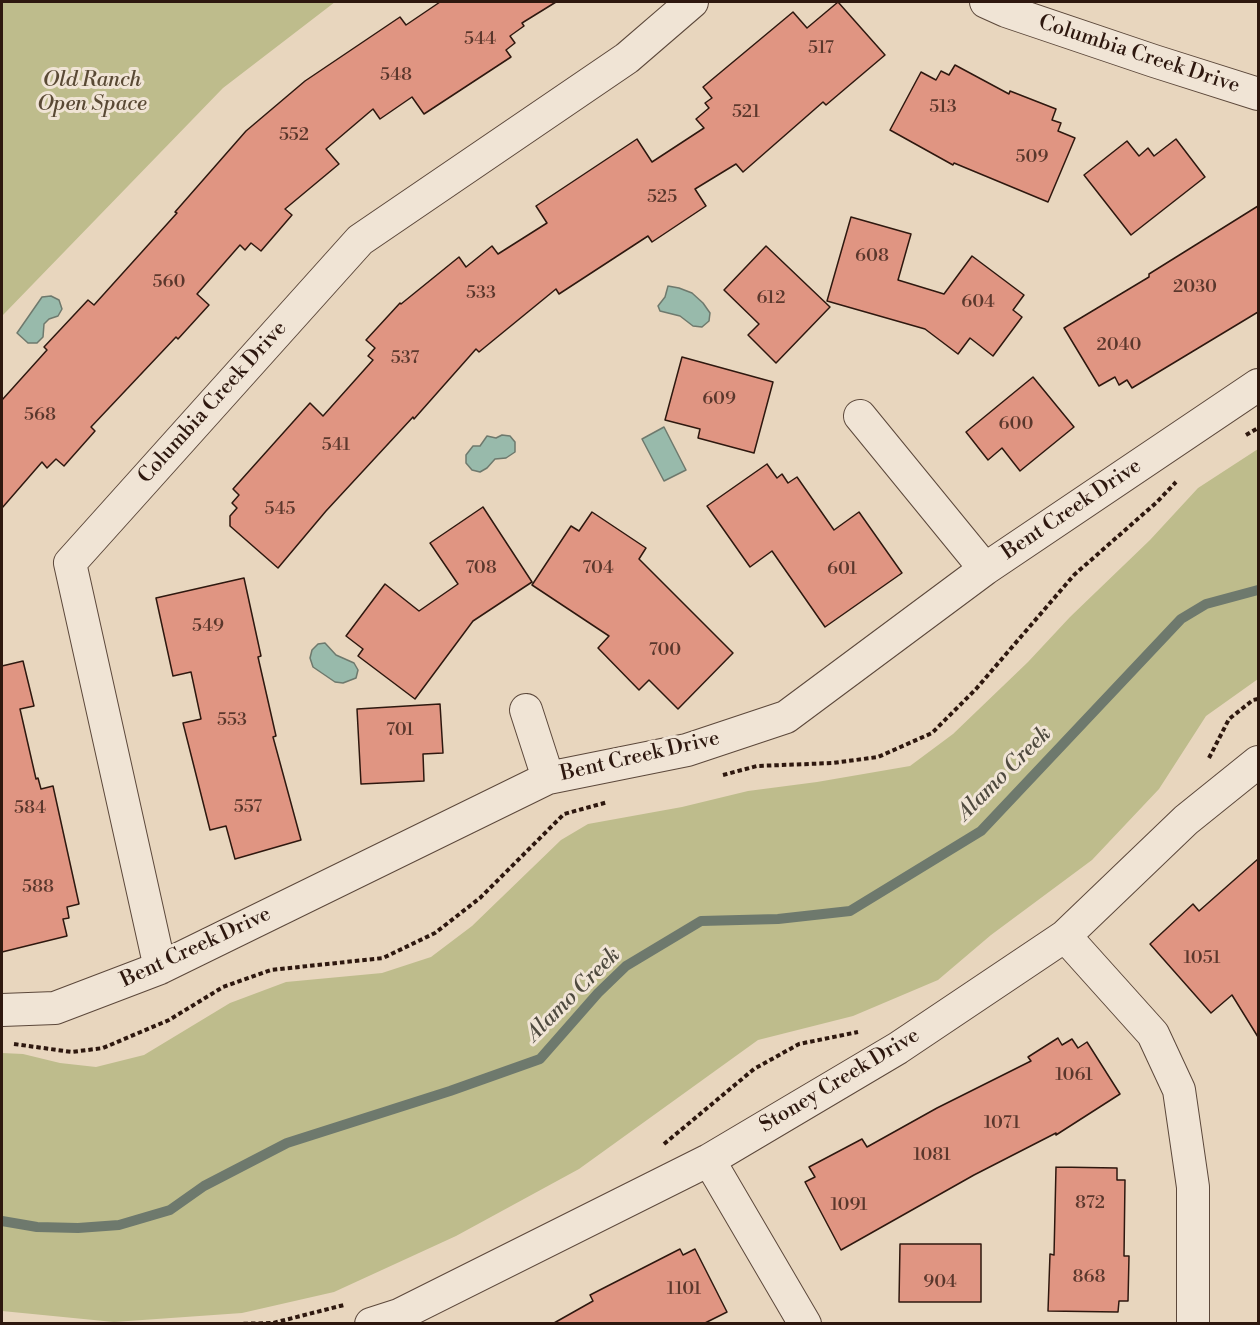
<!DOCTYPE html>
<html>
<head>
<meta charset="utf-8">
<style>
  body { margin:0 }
  #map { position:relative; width:1260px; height:1325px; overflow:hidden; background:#e8d6be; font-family:"Libre Bodoni",serif }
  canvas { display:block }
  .frame { position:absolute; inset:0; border:3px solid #2e180f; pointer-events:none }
</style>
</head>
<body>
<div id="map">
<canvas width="1260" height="1325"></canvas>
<div class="frame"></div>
</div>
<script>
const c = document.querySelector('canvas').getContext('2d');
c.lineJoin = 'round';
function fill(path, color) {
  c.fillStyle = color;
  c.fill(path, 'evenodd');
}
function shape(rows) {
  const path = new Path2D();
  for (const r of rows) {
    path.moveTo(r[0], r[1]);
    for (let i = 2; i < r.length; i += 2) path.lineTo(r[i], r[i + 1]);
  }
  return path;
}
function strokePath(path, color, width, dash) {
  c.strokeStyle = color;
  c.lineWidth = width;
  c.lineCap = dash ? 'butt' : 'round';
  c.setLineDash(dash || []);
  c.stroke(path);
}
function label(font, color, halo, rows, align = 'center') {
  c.font = font + ' "Libre Bodoni",serif';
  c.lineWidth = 6;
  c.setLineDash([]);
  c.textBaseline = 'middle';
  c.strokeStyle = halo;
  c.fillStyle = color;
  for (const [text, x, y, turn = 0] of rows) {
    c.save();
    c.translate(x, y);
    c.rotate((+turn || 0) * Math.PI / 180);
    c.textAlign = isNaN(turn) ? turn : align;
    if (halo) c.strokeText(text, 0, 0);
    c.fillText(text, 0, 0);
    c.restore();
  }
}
fill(shape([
  [2,2,335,2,223,88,2,316],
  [1258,449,1258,679,1206,716,1159,789,1092,860,991,935,938,980,853,1016,758,1040,579,1169,456,1236,334,1292,242,1313,114,1322,2,1311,2,1053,23,1054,60,1063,96,1067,144,1055,230,1003,286,982,382,973,431,957,472,926,561,840,588,824,682,807,748,791,817,782,910,766,953,734,1028,662,1070,617,1150,540,1198,488]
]), '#bebc8c');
const water = shape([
  [668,286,679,288,692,293,703,303,710,313,709,321,702,327,693,326,680,316,660,311,658,306,665,297,668,286],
  [51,296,59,300,62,309,58,316,49,319,44,324,43,337,37,343,28,343,17,333,42,297,51,296],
  [664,427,686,470,664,481,642,439,664,427],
  [502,435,510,436,515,442,515,452,506,458,495,459,487,468,480,472,472,470,466,463,466,455,473,446,480,446,487,436,496,438,502,435],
  [325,643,336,655,354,663,358,670,356,678,343,683,335,682,313,667,310,658,312,650,318,644,325,643]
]);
fill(water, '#98baab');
strokePath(water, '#6e796d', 1.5);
strokePath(shape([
  [2,1221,37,1227,78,1228,119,1225,170,1210,204,1186,287,1143,450,1091,540,1059,598,993,626,966,701,921,778,919,850,911,981,831,1181,619,1206,604,1258,590]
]), '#6e796d', 10);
const building = shape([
  [440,2,556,2,522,23,524,26,510,36,515,43,506,50,511,57,424,114,412,97,380,119,373,109,326,149,339,164,285,209,292,215,261,251,251,243,245,250,240,245,197,294,209,305,178,339,176,337,91,427,95,431,64,466,56,459,47,468,42,462,2,508,2,400,47,350,44,347,88,300,94,305,177,213,175,212,246,131,305,81,400,17,406,25,440,2],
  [838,2,885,55,826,105,823,102,743,172,736,164,695,189,706,206,652,242,648,236,559,294,556,289,479,352,476,349,414,419,413,417,326,511,278,568,230,526,230,516,237,508,232,503,239,495,233,489,310,403,323,416,373,360,368,356,375,348,366,340,400,303,401,304,459,257,466,267,492,246,498,254,547,223,536,206,637,139,652,162,704,128,696,119,709,108,705,103,712,98,703,87,793,12,807,28,838,2],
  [955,65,1009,94,1010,91,1056,109,1052,120,1061,123,1058,131,1075,138,1048,202,954,163,953,165,890,130,921,72,936,80,941,71,949,75,955,65],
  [1176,139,1205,177,1131,235,1084,175,1127,141,1139,156,1148,148,1154,156,1176,139],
  [1258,206,1258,312,1132,388,1127,380,1119,385,1115,377,1099,386,1064,328,1149,277,1149,274,1258,206],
  [851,217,911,234,898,280,944,294,972,256,1024,295,1013,310,1022,317,993,356,970,338,958,354,925,329,827,301,851,217],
  [766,246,830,307,776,363,748,335,759,324,724,290,766,246],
  [682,357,773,382,754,453,698,438,700,429,665,420,682,357],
  [1033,377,1074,427,1020,471,1002,448,988,460,966,432,1033,377],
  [767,464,777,478,782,474,788,483,797,477,834,530,859,512,902,573,825,627,772,551,750,567,707,506,767,464],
  [483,507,532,582,473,621,415,699,358,656,363,649,346,636,385,584,419,611,458,584,430,543,483,507],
  [592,512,646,548,639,559,733,653,678,709,649,680,639,690,598,648,609,636,532,585,571,526,579,531,592,512],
  [244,578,261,656,258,657,276,736,273,737,301,840,235,859,226,826,210,830,183,723,201,719,191,672,173,676,156,598,244,578],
  [23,661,34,706,20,709,36,779,38,778,41,789,53,786,79,904,67,907,69,918,63,919,67,936,2,952,2,666,23,661],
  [440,704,443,753,423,754,424,781,361,784,357,709,440,704],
  [1258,859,1258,1037,1232,995,1211,1013,1150,944,1193,904,1199,911,1258,859],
  [1058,1038,1062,1045,1072,1039,1078,1048,1087,1042,1120,1094,1056,1135,1056,1133,974,1175,841,1250,805,1182,815,1177,809,1167,862,1139,867,1147,937,1108,1031,1061,1028,1057,1058,1038],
  [1056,1167,1117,1168,1117,1180,1125,1180,1124,1256,1129,1256,1128,1301,1119,1301,1118,1312,1048,1311,1050,1254,1054,1255,1056,1167],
  [900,1244,981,1244,981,1302,899,1302,900,1244],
  [680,1249,683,1255,695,1249,727,1312,705,1323,554,1323,593,1301,590,1295,680,1249]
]);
fill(building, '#e09582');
strokePath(building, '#2e180f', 1.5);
const minor = shape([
  [986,2,1006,11,1154,61,1258,94],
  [860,416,985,569],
  [526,710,548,778],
  [1065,936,1153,1034,1179,1090,1193,1187,1193,1324],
  [160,968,70,563,360,240,627,58,692,2],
  [2,1010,55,1008,160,968,548,778,687,750,786,717,985,569,1258,385],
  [709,1160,805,1324],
  [371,1324,399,1315,709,1160,898,1048,1065,936,1186,820,1258,762]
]);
strokePath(minor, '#5c483b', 34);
strokePath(shape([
  [1246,435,1258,428],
  [1209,758,1229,719,1253,700,1258,699],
  [723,775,757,766,833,763,878,757,932,733,976,689,1074,575,1157,502,1176,482],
  [14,1044,72,1052,103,1048,169,1020,223,987,271,970,383,958,435,933,480,898,564,814,608,802],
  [664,1144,754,1069,799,1044,858,1032],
  [236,1324,273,1323,344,1305]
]), '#2e180f', 4, [4.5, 3]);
strokePath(minor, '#f0e4d5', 32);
label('18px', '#5a372c', null, [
  ["544",480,40],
  ["517",821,49],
  ["548",396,76],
  ["513",943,108],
  ["521",746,113],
  ["552",294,136],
  ["509",1032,158],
  ["525",662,198],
  ["608",872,257],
  ["560",169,283],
  ["2030",1195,288],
  ["533",481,294],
  ["612",771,299],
  ["604",978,303],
  ["2040",1119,346],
  ["537",405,359],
  ["609",719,400],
  ["568",40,416],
  ["600",1016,425],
  ["541",336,446],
  ["545",280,510],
  ["708",481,569],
  ["704",598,569],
  ["601",842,570],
  ["549",208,627],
  ["700",665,651],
  ["553",232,721],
  ["701",400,731],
  ["557",248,808],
  ["584",30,809],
  ["588",38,888],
  ["1051",1202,959],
  ["1061",1074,1076],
  ["1071",1002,1124],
  ["1081",932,1156],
  ["872",1090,1204],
  ["1091",849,1206],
  ["868",1089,1278],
  ["904",940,1283],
  ["1101",684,1290]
]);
label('21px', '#2e180f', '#f0e4d5', [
  ["Columbia Creek Drive",1139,55,18],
  ["Columbia Creek Drive",213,403,-48],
  ["Bent Creek Drive",1072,510,-34],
  ["Bent Creek Drive",640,757,-13],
  ["Bent Creek Drive",196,948,-25],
  ["Stoney Creek Drive",840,1081,-31]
]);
label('italic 21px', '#594934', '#f0e4d5', [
  ["Old Ranch",92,81],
  ["Open Space",92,105]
]);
label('italic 22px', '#4e493e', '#f0e4d5', [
  ["Alamo Creek",1005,774,-45],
  ["Alamo Creek",574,995,-45]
]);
</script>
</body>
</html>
